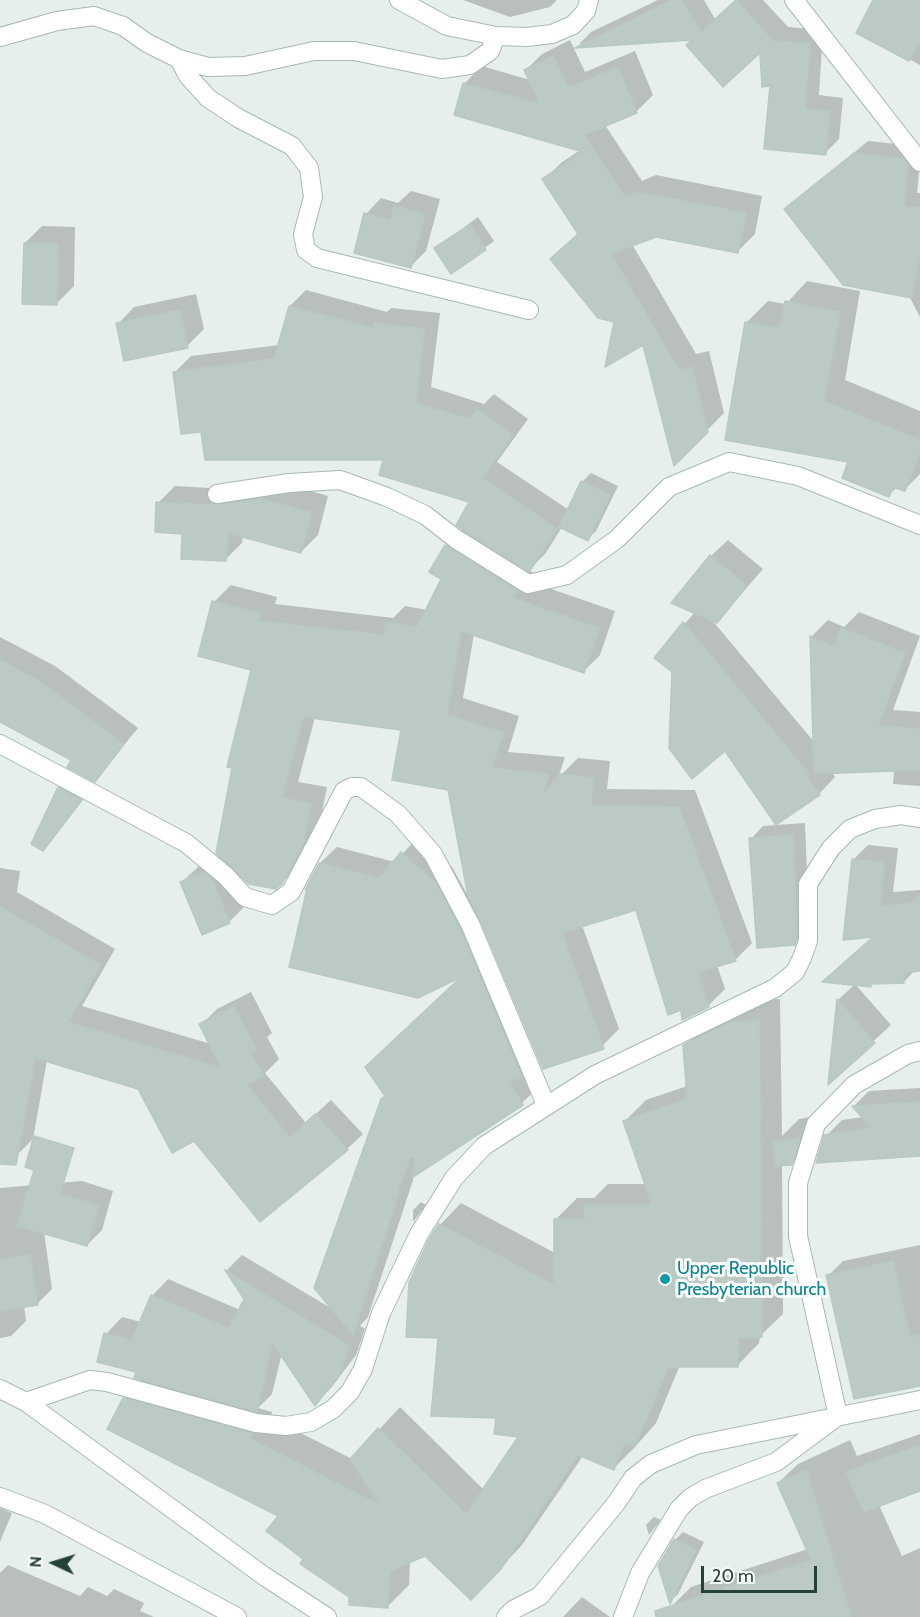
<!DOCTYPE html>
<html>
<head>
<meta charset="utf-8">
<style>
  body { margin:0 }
  #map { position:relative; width:920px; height:1617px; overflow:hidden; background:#e6efeb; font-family:Cabin,sans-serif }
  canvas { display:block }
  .north { position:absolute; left:24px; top:1533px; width:60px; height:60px; -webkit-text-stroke:4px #f7fbf9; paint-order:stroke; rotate:274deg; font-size:16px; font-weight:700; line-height:24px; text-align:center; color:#24423a }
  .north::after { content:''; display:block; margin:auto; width:21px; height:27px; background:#24423a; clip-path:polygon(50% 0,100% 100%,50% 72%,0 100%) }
  .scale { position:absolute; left:701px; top:1566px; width:116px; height:27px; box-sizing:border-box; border:3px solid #24423a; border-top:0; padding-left:8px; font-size:18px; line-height:21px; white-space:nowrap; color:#24423a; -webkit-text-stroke:4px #f7fbf9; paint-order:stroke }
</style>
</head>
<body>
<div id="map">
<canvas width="920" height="1617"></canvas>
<div class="north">N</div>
<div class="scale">20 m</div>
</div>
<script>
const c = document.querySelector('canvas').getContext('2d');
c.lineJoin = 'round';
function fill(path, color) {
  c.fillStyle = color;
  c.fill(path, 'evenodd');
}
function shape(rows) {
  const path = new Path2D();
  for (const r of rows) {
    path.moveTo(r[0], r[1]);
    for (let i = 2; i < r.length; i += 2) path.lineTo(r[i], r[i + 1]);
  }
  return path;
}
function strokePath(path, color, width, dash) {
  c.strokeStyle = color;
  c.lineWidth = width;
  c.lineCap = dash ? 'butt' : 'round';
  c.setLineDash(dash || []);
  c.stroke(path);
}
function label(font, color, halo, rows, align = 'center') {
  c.font = font + ' Cabin,sans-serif';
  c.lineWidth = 6;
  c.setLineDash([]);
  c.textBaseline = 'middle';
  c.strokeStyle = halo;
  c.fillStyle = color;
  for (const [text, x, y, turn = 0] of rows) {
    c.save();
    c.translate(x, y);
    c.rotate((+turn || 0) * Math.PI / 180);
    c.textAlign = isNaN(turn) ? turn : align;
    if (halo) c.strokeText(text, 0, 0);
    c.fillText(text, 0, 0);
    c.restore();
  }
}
fill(shape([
  [463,0,557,0,550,7,510,17],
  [658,0,704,0,715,19,736,0,763,0,788,27,823,30,819,95,843,98,839,139,825,153,772,85,762,49,696,38,579,44,591,32],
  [876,0,920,0,920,65,858,32],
  [570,40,585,72,635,51,653,95,636,112,605,125,642,181,656,175,762,196,755,234,738,251,656,235,632,244,696,354,709,351,724,413,675,463,644,342,615,321,552,259,579,233,544,180,561,163,580,150,456,114,465,83,482,66,530,80,525,71,542,54],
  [868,141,916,146,920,161,917,193,920,193,920,317,909,296,786,209],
  [411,191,440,199,426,251,411,266,366,214,381,198,398,203],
  [478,217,494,241,452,272,436,248],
  [42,226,75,227,74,286,57,303,25,243],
  [807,281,860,291,845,380,920,411,920,474,904,490,897,487,889,495,850,461,727,439,747,322,768,301,786,304],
  [306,290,387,312,391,308,440,313,431,387,484,404,494,394,528,419,497,462,569,510,582,482,591,473,618,486,596,531,587,539,562,527,545,554,529,570,533,573,528,581,615,611,600,655,583,672,474,634,463,698,519,716,508,752,565,757,558,778,578,758,610,761,607,789,695,790,752,943,735,960,717,965,725,989,708,1006,683,1007,637,908,582,925,619,1029,602,1046,478,912,476,913,537,1060,527,1070,538,1087,522,1103,415,1174,368,1317,360,1326,365,1329,356,1355,331,1388,315,1404,282,1353,272,1394,258,1408,272,1412,271,1418,352,1459,400,1407,484,1490,521,1436,498,1417,439,1337,440,1225,461,1203,555,1253,555,1220,577,1198,594,1198,608,1184,647,1184,625,1121,646,1100,687,1086,685,1045,707,1023,753,1001,780,999,782,1136,799,1119,823,1115,816,1139,791,1163,782,1164,783,1314,760,1336,759,1343,738,1365,680,1365,656,1423,635,1447,614,1468,583,1456,522,1545,493,1576,426,1555,410,1561,409,1585,387,1607,305,1559,280,1515,124,1399,144,1379,106,1334,122,1317,141,1322,152,1296,168,1279,240,1310,246,1299,227,1270,242,1255,334,1310,386,1096,465,974,320,863,337,847,395,862,418,837,452,867,471,901,449,788,402,729,315,717,298,782,327,787,319,827,299,866,281,883,229,864,246,905,229,922,203,933,182,882,199,866,221,856,253,669,214,602,231,585,277,597,275,604,393,618,405,606,427,610,443,578,431,571,446,546,464,528,472,501,385,459,202,430,175,372,191,356,279,345,290,306],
  [196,294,204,329,187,346,118,324,134,307],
  [279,482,328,496,318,535,301,552,243,536,242,543,225,560,184,532,158,503,175,486,226,489],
  [728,540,763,569,717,622,711,619,815,743,812,636,828,620,844,627,859,612,920,636,893,710,920,712,920,786,893,784,894,770,832,772,835,777,819,794,725,749,673,672,656,657,695,612,711,556],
  [0,637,55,666,138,728,95,780,72,759,0,720],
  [67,780,89,791,43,849,59,788],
  [805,823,809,925,794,943,751,839,763,826],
  [868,845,898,848,893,892,920,890,920,970,915,970,904,982,872,983,870,985,855,984,891,1025,830,1081,838,1000,855,984,875,935,853,860],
  [0,868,20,871,17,892,115,949,82,1006,211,1044,201,1025,217,1009,251,992,272,1033,267,1037,279,1059,265,1073,306,1123,331,1100,363,1134,347,1149,194,1139,139,1087,47,1060,33,1139,17,1155,0,1152],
  [920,1088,920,1155,826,1136,842,1120,863,1117,854,1106,869,1091],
  [82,1181,113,1191,102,1230,87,1245,44,1232,52,1289,37,1304,24,1306,26,1321,11,1336,0,1338,0,1188],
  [421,1202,426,1205,413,1222,413,1210],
  [920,1245,920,1384,828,1276,843,1261],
  [920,1434,920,1490,879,1505,902,1556,920,1548,920,1617,675,1617,672,1606,691,1587,808,1549,778,1483,798,1464,850,1440,857,1456],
  [0,1508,12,1513,0,1542],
  [654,1517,661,1520,649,1535,646,1525],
  [683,1532,704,1542,678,1594,670,1601,675,1540],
  [8,1565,80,1596,88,1587,107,1596,114,1589,144,1603,140,1611,154,1617,0,1617,0,1573],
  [582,1597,610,1617,563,1617]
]), '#0003');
const building = shape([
  [671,0,682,0,701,32,736,0,773,41,810,43,805,109,830,111,826,155,764,149,770,86,762,87,760,53,723,87,686,45,692,40,575,48,671,0],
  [873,0,920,0,920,41,909,61,856,33,873,0],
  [553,56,568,88,618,67,637,113,584,135,625,197,638,192,746,213,738,253,656,237,611,254,679,370,692,367,708,432,674,466,643,345,605,367,614,322,598,318,550,259,578,234,542,179,583,152,454,115,463,83,540,104,524,70,553,56],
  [854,153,903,159,908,165,904,206,920,208,920,254,912,298,843,285,784,209,854,153],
  [394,206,425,214,411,268,354,253,364,213,390,220,394,206],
  [470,225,486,250,451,274,434,248,470,225],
  [24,243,58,243,57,305,22,304,24,243],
  [785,301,840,312,824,401,920,440,920,452,905,491,893,487,889,497,842,478,848,462,725,440,745,322,780,328,785,301],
  [289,306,373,328,374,323,424,329,416,403,469,419,477,409,513,435,483,478,557,529,529,572,456,525,469,502,379,475,383,460,205,460,201,432,181,434,173,372,274,359,289,306],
  [180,310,188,348,124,361,116,323,180,310],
  [581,481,610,495,588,541,559,527,581,481],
  [261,499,312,513,301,553,228,533,226,561,181,559,182,534,155,532,156,502,210,505,210,502,219,505,261,499],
  [445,545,517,591,512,598,599,628,584,673,461,631,447,715,504,733,492,768,549,774,542,797,560,774,594,778,591,805,679,807,736,961,698,972,709,1007,682,1020,681,1010,668,1015,636,910,562,933,604,1049,543,1069,481,922,468,896,448,790,392,780,401,730,303,717,282,798,311,804,303,845,282,884,276,889,249,884,216,853,232,768,227,767,251,670,198,656,212,601,261,613,259,621,384,635,386,622,417,627,441,579,429,572,445,545],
  [710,555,747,586,717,623,671,603,710,555],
  [683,622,809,774,805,774,820,795,776,825,725,751,692,779,669,748,672,672,654,658,683,622],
  [841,628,905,653,878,726,920,729,920,770,814,774,810,636,834,647,841,628],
  [0,660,39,681,124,744,95,782,67,767,71,760,0,722,0,660],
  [58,787,82,800,43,851,31,844,58,787],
  [793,835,797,939,795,945,757,948,749,838,793,835],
  [401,852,436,883,461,931,522,1077,509,1082,523,1105,413,1177,414,1158,410,1157,401,1184,397,1187,400,1189,353,1335,314,1288,381,1099,385,1096,365,1067,461,977,418,998,289,967,307,889,305,890,319,863,379,878,401,852],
  [852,859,884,862,880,906,911,903,920,895,920,971,904,973,904,983,871,984,871,987,822,982,873,937,843,940,852,859],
  [203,872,212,879,230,923,202,935,180,882,203,872],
  [0,907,101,965,68,1022,221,1068,199,1024,234,1006,257,1050,251,1053,264,1076,247,1085,290,1138,315,1114,348,1150,260,1222,194,1141,172,1153,138,1089,35,1058,16,1165,0,1164,0,907],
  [837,999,875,1043,828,1085,837,999],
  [759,1020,762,1337,739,1338,738,1367,668,1367,635,1446,625,1442,614,1470,578,1455,501,1569,471,1600,425,1556,390,1571,388,1608,349,1605,349,1597,300,1564,303,1559,266,1531,278,1516,107,1429,123,1398,252,1433,250,1439,380,1505,350,1459,378,1428,466,1514,518,1437,494,1434,496,1418,431,1416,438,1338,406,1337,409,1282,429,1239,439,1224,554,1285,554,1219,585,1219,584,1205,652,1205,623,1121,687,1099,683,1045,730,1022,759,1020],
  [920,1102,920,1156,816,1163,824,1135,871,1128,852,1106,920,1102],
  [34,1136,74,1148,60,1194,99,1206,87,1246,17,1226,34,1170,25,1167,34,1136],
  [800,1138,792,1165,775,1166,773,1142,800,1138],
  [30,1255,38,1305,0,1311,0,1259,30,1255],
  [893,1261,910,1337,920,1335,920,1386,854,1399,826,1275,893,1261],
  [225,1270,349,1346,340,1373,315,1406,272,1342,257,1412,134,1378,136,1372,97,1362,104,1333,132,1340,151,1295,229,1328,244,1299,225,1270],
  [920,1445,920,1491,864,1512,846,1472,920,1445],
  [806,1470,851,1617,656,1617,655,1611,811,1560,777,1483,806,1470],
  [674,1539,696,1550,670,1604,658,1566,674,1539]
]);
fill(building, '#bbcac4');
strokePath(building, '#b8c9c2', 1.5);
const minor = shape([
  [399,0,447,26,496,36,527,37,552,34,573,25,586,11,589,0],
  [794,0,920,162],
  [0,37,57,21,94,16,123,26,147,43,179,59,208,67,245,66,314,51,354,51,442,69,470,65,490,51,496,36],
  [179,59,188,76,208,98,238,118,292,146,309,168,313,197,303,234,306,250,317,258,529,310],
  [217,494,289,483,340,480,387,497,425,515,456,539,528,584,567,575,617,539,669,487,729,462,798,476,920,525],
  [0,744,186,843,226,876,245,897,272,905,291,892,344,791,352,787,361,787,398,814,433,854,471,926,546,1105],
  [0,1389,26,1402,264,1576,327,1617],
  [26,1402,90,1380,107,1382,256,1423,286,1426,311,1422,333,1409,350,1392,363,1369,381,1313,419,1234,454,1178,484,1146,595,1075,775,988,795,972,802,958,808,941,808,884,831,848,850,829,875,819,901,815,920,818],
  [0,1497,45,1514,237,1617],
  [506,1617,513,1610,540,1596,617,1502,633,1478,651,1464,696,1445,920,1400],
  [623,1617,640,1573,679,1509,690,1498,705,1489,776,1462,838,1416,798,1236,798,1183,816,1124,854,1085,908,1054,920,1051]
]);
strokePath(minor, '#a8b8b2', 20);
strokePath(minor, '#fff', 18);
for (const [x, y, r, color] of [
  [665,1279,6,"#0f9aa8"]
]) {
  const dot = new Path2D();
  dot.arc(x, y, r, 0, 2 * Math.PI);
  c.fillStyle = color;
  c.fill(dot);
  strokePath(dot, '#f7fbf9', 2);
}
label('18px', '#0d838f', '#f7fbf9', [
  ["Upper Republic",677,1269],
  ["Presbyterian church",677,1290]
], 'left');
</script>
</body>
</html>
